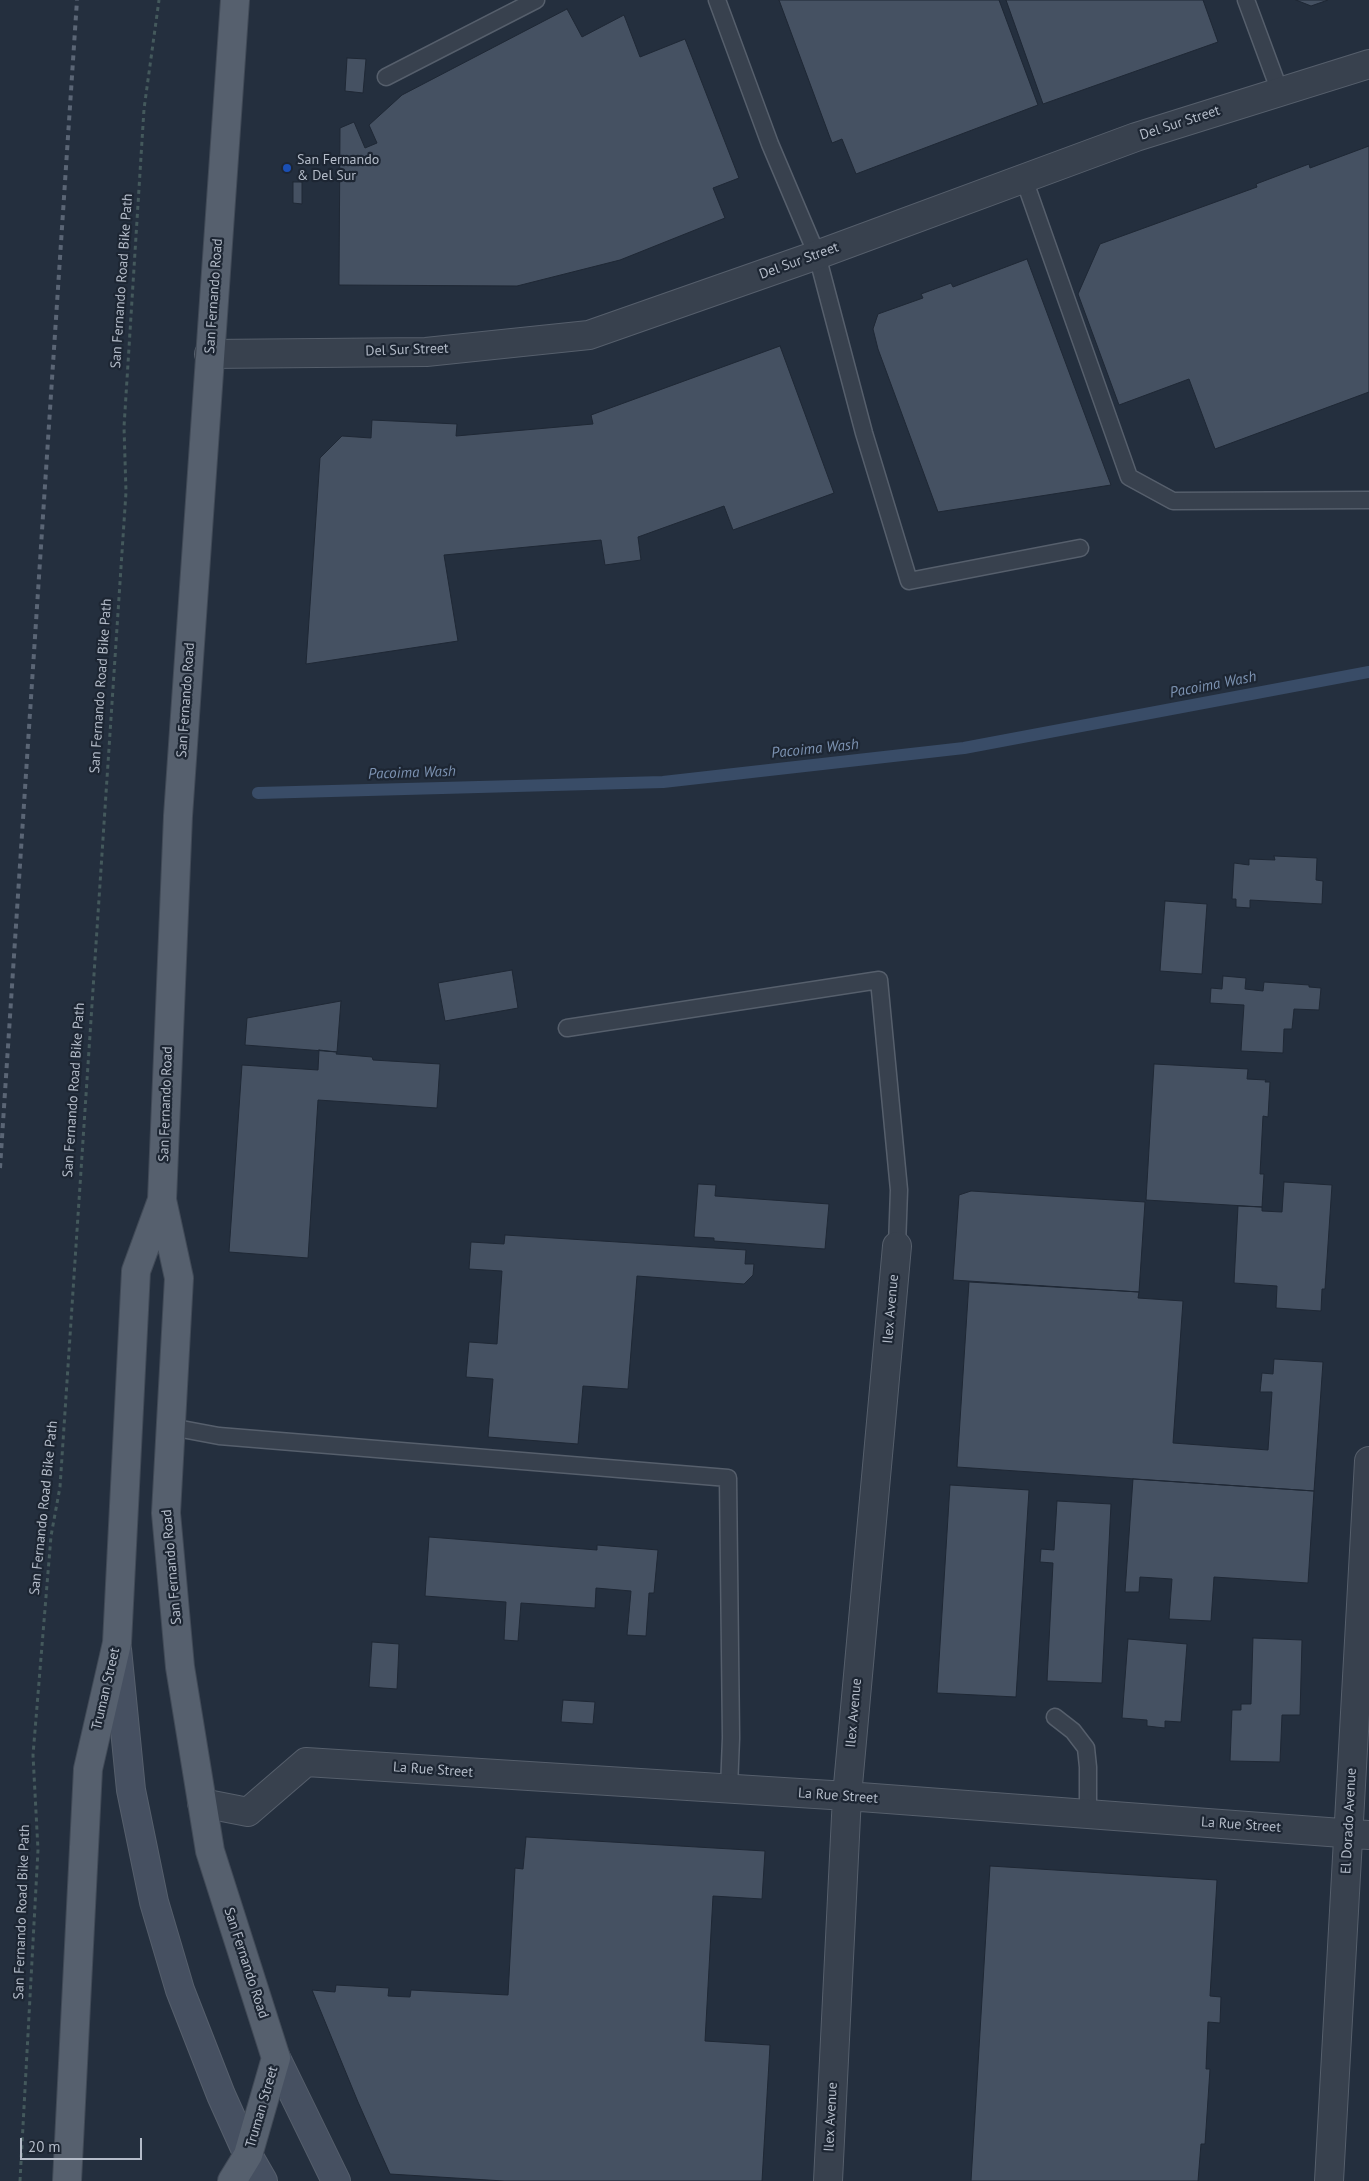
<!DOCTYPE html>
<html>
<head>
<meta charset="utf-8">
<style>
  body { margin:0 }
  #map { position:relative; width:1369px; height:2181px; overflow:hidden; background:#242f3e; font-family:"PT Sans",sans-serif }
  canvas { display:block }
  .scale { position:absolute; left:20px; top:2138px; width:122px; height:22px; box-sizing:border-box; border:2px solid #b4bcc9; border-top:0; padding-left:6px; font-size:15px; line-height:18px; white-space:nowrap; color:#b4bcc9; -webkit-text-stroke:4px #1d2633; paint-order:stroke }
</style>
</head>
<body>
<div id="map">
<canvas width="1369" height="2181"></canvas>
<div class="scale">20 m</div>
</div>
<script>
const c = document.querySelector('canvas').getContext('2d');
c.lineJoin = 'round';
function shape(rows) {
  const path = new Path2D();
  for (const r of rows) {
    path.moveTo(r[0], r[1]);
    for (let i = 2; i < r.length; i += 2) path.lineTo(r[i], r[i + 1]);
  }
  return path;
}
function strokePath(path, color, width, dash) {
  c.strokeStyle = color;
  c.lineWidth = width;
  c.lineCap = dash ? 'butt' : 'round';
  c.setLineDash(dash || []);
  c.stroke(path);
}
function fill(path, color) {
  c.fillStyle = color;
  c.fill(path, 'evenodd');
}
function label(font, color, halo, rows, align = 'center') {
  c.font = font + ' "PT Sans",sans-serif';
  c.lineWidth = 4.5;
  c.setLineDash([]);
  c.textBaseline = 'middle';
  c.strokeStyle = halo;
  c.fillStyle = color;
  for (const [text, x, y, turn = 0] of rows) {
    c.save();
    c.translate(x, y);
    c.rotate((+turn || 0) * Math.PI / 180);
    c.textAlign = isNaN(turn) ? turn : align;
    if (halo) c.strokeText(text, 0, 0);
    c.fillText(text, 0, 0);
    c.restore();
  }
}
strokePath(shape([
  [258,793,663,782,964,748,1369,672]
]), '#394c67', 12);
const building = shape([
  [779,0,999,0,1038,105,856,174,842,139,832,143,779,0],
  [1006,0,1203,0,1218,42,1043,104,1006,0],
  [1296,0,1328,0,1311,6,1296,0],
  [567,9,582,37,624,15,640,57,685,39,739,178,713,188,725,218,620,260,517,286,339,285,340,128,354,122,365,148,377,143,369,125,402,95,567,9],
  [347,58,366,59,363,93,345,91,347,58],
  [1369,146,1369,392,1215,449,1189,379,1119,405,1078,294,1100,244,1257,187,1256,184,1309,164,1310,168,1369,146],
  [293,182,302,182,302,204,293,203,293,182],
  [1027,259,1111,485,938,512,878,349,873,329,878,314,923,298,921,294,951,283,953,287,1027,259],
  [780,346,834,493,733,530,724,506,638,537,641,560,605,565,601,540,444,555,458,641,306,664,320,458,342,436,371,438,372,420,457,424,456,436,593,424,591,415,780,346],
  [1274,856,1317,858,1316,880,1323,881,1322,904,1250,900,1250,908,1236,907,1236,899,1232,899,1234,863,1249,865,1249,859,1275,860,1274,856],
  [1165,901,1207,904,1202,974,1160,971,1165,901],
  [512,970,518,1008,445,1021,438,983,512,970],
  [1223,976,1246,978,1245,989,1263,991,1264,982,1309,985,1309,987,1321,988,1319,1010,1294,1009,1292,1029,1284,1029,1283,1053,1241,1051,1244,1005,1210,1003,1211,988,1222,989,1223,976],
  [341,1001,337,1052,245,1045,247,1018,341,1001],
  [319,1050,337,1052,336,1054,372,1057,373,1060,440,1064,437,1108,318,1100,308,1258,229,1252,242,1065,318,1070,319,1050],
  [1154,1064,1248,1069,1247,1079,1266,1080,1265,1082,1270,1082,1268,1117,1263,1116,1260,1174,1264,1174,1262,1207,1146,1200,1154,1064],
  [1284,1182,1332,1185,1325,1289,1322,1289,1321,1311,1276,1308,1277,1286,1234,1283,1238,1206,1262,1207,1262,1211,1282,1212,1284,1182],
  [698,1184,716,1185,715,1196,829,1204,825,1249,714,1241,714,1238,694,1237,698,1184],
  [971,1191,1145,1202,1139,1292,953,1280,959,1195,971,1191],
  [505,1235,746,1250,745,1264,754,1264,753,1275,744,1284,637,1276,628,1389,583,1386,578,1444,488,1437,493,1379,466,1377,469,1342,497,1344,502,1271,469,1269,471,1242,504,1244,505,1235],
  [969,1282,1139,1292,1138,1298,1183,1301,1173,1443,1268,1450,1272,1392,1260,1392,1262,1373,1273,1374,1274,1359,1323,1362,1314,1491,957,1467,969,1282],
  [1133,1479,1314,1491,1308,1583,1214,1577,1211,1621,1169,1619,1172,1579,1140,1577,1139,1592,1125,1592,1133,1479],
  [950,1485,1029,1490,1016,1697,937,1693,950,1485],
  [1057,1501,1111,1504,1102,1683,1047,1681,1053,1563,1040,1562,1041,1549,1054,1550,1057,1501],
  [429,1537,597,1550,597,1545,658,1550,654,1593,649,1593,646,1636,627,1635,631,1591,596,1588,595,1608,521,1603,518,1641,504,1640,506,1602,425,1596,429,1537],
  [1253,1638,1302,1640,1300,1715,1282,1715,1280,1762,1230,1761,1232,1710,1241,1710,1241,1704,1251,1704,1253,1638],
  [1128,1639,1187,1644,1181,1722,1165,1721,1165,1728,1147,1726,1147,1720,1122,1718,1128,1639],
  [372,1642,399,1644,397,1689,369,1687,372,1642],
  [563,1700,595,1702,593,1724,561,1722,563,1700],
  [526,1837,765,1851,762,1899,713,1896,705,2041,770,2045,762,2181,504,2181,390,2174,358,2102,312,1990,335,1992,336,1985,389,1988,388,1996,410,1997,411,1990,508,1995,515,1868,523,1869,526,1837],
  [990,1866,1217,1880,1210,1996,1221,1997,1220,2023,1208,2022,1206,2069,1210,2069,1205,2144,1201,2144,1198,2181,971,2181,990,1866]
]);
fill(building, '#455162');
strokePath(building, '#1f2835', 1);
const lane = shape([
  [717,0,770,144,817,255,864,433,909,581,1080,548],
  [1246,0,1280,92],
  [386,77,536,0],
  [1024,179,1129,477,1173,501,1369,500],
  [567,1028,879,980,899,1190,897,1246],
  [171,1427,219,1436,728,1478,731,1738,729,1789],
  [1055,1717,1073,1731,1086,1748,1088,1767,1088,1814]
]);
const street = shape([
  [209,354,426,352,589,335,817,255,1136,137,1369,64],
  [202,1803,248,1812,306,1762,847,1796,1369,1835],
  [828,2181,847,1796,897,1246],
  [1329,2181,1369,1461]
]);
const secondary = shape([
  [117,1649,131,1790,154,1902,180,1990,221,2095,248,2155,263,2181],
  [276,2058,336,2181]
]);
const primary = shape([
  [67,2181,88,1769,117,1643,136,1271,162,1200],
  [232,2181,248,2155,276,2058,210,1851,180,1667,166,1513,179,1278,162,1200,178,816,235,0]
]);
strokePath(lane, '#565f6c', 19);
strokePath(street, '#565f6c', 30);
strokePath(secondary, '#565f6c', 30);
strokePath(primary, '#414a57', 30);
strokePath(shape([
  [20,2181,38,1850,33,1755,51,1536,60,1487,126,492,124,427,144,109,159,0]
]), '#44595c', 3, [4, 4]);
strokePath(lane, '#38414e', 16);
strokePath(street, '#38414e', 28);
strokePath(secondary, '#465061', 28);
strokePath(primary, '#56606e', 28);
strokePath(shape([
  [0,1168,77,0]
]), '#5a6575', 4, [5, 5]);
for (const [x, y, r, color] of [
  [287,168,5,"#1a4fb4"]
]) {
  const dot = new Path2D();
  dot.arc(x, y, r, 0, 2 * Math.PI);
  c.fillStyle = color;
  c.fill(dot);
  strokePath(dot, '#1d2633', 2);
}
label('14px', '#b4bcc9', '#1d2633', [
  ["Del Sur Street",1180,123,-18],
  ["Del Sur Street",799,261,-20],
  ["San Fernando Road Bike Path",122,281,-86],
  ["San Fernando Road",214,296,-86],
  ["Del Sur Street",407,350,-2],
  ["San Fernando Road Bike Path",101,686,-86],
  ["San Fernando Road",186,700,-86],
  ["San Fernando Road Bike Path",74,1090,-86],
  ["San Fernando Road",166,1104,-88],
  ["Ilex Avenue",891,1309,-85],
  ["San Fernando Road Bike Path",44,1508,-84],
  ["San Fernando Road",172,1567,-95],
  ["Truman Street",106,1689,-77],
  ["Ilex Avenue",854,1713,-85],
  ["La Rue Street",433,1770,4],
  ["La Rue Street",838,1796,4],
  ["El Dorado Avenue",1349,1821,-87],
  ["La Rue Street",1241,1825,4],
  ["San Fernando Road Bike Path",22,1912,-88],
  ["San Fernando Road",246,1963,72],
  ["Truman Street",262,2107,-74],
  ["Ilex Avenue",831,2117,-87]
]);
label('14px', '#b4bcc9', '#1d2633', [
  ["San Fernando",297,160],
  ["& Del Sur",297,176]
], 'left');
label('italic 15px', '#7c92b1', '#1d2633', [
  ["Pacoima Wash",1213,685,-11],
  ["Pacoima Wash",815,749,-6],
  ["Pacoima Wash",412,773,-2]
]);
</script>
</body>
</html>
